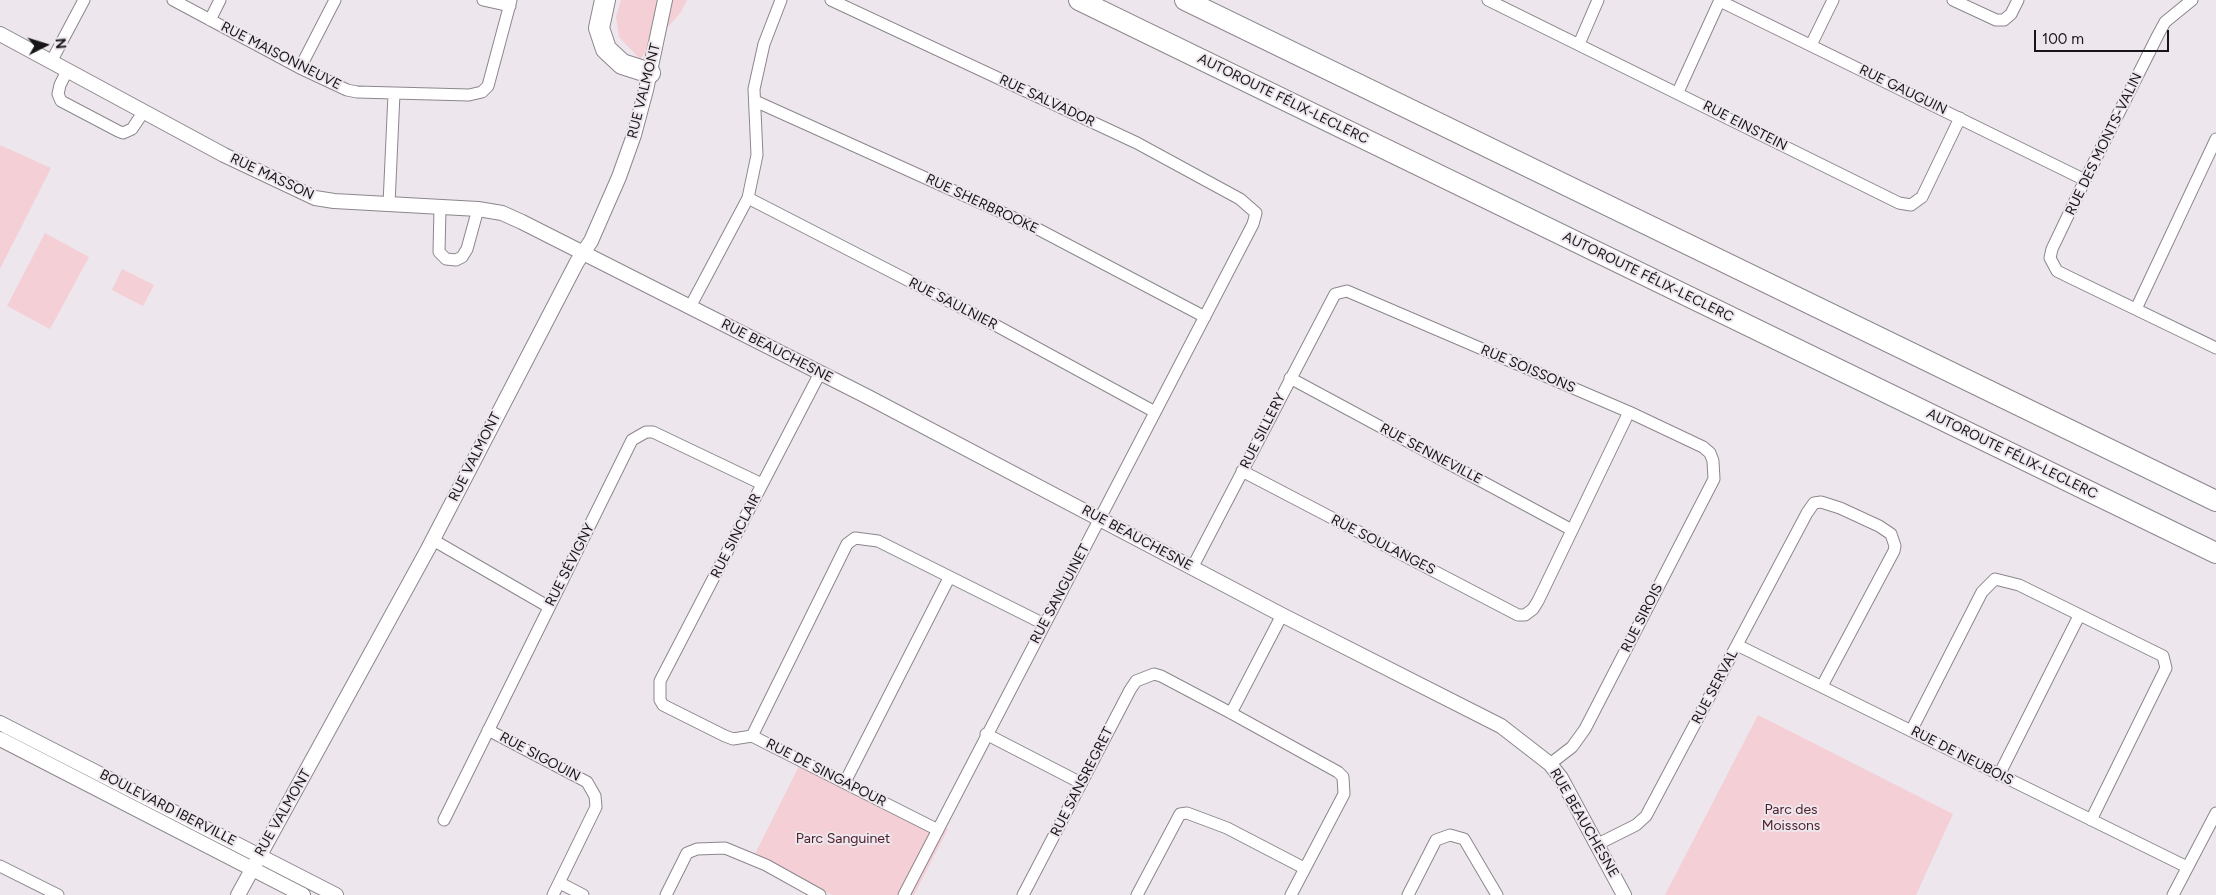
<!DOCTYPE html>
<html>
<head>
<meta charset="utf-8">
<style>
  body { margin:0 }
  #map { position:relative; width:2216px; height:895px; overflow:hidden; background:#ede6ed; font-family:Figtree,sans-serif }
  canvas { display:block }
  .north { position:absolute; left:20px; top:20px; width:50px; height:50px; -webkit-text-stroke:4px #ede6ed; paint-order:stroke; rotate:85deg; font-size:14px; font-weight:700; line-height:20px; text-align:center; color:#171518 }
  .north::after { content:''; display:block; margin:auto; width:18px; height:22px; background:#171518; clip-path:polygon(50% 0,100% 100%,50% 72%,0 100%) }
  .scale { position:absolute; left:2034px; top:30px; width:135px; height:22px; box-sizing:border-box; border:2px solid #171518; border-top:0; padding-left:6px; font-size:15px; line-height:18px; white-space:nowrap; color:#171518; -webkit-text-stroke:4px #ede6ed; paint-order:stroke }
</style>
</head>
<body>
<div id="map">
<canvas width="2216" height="895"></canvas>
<div class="north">N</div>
<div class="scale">100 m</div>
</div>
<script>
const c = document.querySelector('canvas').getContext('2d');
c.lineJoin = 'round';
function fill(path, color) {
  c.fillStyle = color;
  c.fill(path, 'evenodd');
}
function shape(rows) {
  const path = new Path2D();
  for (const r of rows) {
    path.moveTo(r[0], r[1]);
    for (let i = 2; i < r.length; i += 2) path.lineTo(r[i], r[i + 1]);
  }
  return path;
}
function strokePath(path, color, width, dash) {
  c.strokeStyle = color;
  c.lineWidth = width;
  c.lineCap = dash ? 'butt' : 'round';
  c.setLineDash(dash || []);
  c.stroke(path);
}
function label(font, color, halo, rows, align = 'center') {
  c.font = font + ' Figtree,sans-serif';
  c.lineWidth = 4;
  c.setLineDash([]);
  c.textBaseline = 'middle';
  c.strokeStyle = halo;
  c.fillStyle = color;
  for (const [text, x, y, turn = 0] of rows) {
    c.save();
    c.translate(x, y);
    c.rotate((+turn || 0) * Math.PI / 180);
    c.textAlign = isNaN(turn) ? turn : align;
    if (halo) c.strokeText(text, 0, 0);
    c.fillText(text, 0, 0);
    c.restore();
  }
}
fill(shape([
  [621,0,687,0,681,12,640,59,619,37,616,17],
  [0,145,51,168,0,269],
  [45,233,89,257,50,329,7,306],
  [122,269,154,285,143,306,112,290],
  [1758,715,1953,814,1916,895,1665,895],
  [803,758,948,829,914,895,832,895,755,854]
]), '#f4cfd5');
const minor = shape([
  [173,0,300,68,347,90,357,92,469,95,482,92,488,86,511,0],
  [483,0,510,6],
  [831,0,1137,143,1240,199,1256,213,1253,224,904,895],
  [1488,0,1899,203,1911,205,1922,197,1960,118],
  [1953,0,1996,20,2004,20,2011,14,2018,0],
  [2192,0,2165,22,2158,35,2085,180,2052,249,2050,258,2057,271,2067,276,2216,348],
  [1720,1,2085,180],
  [210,20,220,0],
  [1579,44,1598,0],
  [1811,45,1833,0],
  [51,62,84,0],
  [300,68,335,0],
  [67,71,60,85,58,94,61,101,118,131,123,133,132,129,144,111],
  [1678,92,1720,0],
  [755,101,1034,227,1205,317],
  [748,198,997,326,1155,412],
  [389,204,394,94],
  [440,208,439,252,446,259,456,260,462,257,467,249,478,209],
  [690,307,748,198,757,155,754,89,764,44,781,0],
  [2136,309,2216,139],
  [820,373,660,681,660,700,663,705,725,736,733,739,752,736,938,830],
  [1290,378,1572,530],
  [1242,471,1518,615,1525,615,1533,609,1538,601,1629,412],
  [433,540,549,607],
  [1192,568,1335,294,1347,291,1629,412,1703,447,1710,453,1713,461,1714,479,1585,729,1572,747,1550,764],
  [1737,645,2187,867],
  [1231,713,1282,615],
  [488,730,587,782,595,796,596,807,553,895],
  [1911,731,1982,592,1995,579,2019,585,2163,656,2166,668,2091,820],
  [986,734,1081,783],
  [752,736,847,544,855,538,878,541,1044,624],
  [1999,775,2079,616],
  [845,782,949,578],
  [444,820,632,440,646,432,653,432,762,484],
  [1596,845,1636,825,1646,816,1807,513,1814,503,1821,502,1840,508,1879,526,1891,534,1895,546,1894,551,1822,686],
  [0,866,58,895],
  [560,883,583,895],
  [666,895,687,853,697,849,725,848,766,865,820,895],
  [1023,895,1130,690,1136,681,1154,674,1161,676,1231,713,1338,772,1343,777,1344,794,1291,895],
  [1137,895,1180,814,1187,813,1227,828,1304,868],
  [1408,895,1436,840,1450,835,1464,839,1497,895],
  [2173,895,2216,813]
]);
const tertiary = shape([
  [0,34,224,155,315,198,334,201,478,209,502,213,522,222,868,397,1282,615,1501,726,1550,764,1561,778,1624,895],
  [0,723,336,895],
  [0,739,303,895],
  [238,895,428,549,577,262,591,241,619,177,634,135,646,90,665,0]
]);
const motorway = shape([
  [605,0,599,28,606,49,622,64,650,73],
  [1079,0,2216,553],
  [1185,0,2216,501]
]);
strokePath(minor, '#8c868d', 13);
strokePath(tertiary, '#8c868d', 16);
strokePath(motorway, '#8c868d', 22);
strokePath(minor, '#fff', 11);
strokePath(tertiary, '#fff', 14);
strokePath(motorway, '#fff', 20);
label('14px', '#171518', '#ede6ed', [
  ["RUE MAISONNEUVE",281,56,27],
  ["RUE GAUGUIN",1903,90,26],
  ["RUE VALMONT",644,91,-76],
  ["AUTOROUTE FÉLIX-LECLERC",1283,99,26],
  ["RUE SALVADOR",1047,101,25],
  ["RUE EINSTEIN",1745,126,27],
  ["RUE DES MONTS-VALIN",2104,144,-64],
  ["RUE MASSON",272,177,25],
  ["RUE SHERBROOKE",982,204,25],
  ["AUTOROUTE FÉLIX-LECLERC",1648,277,26],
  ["RUE SAULNIER",953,304,27],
  ["RUE BEAUCHESNE",777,351,27],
  ["RUE SOISSONS",1528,369,23],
  ["RUE SILLERY",1263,431,-63],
  ["RUE SENNEVILLE",1431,454,28],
  ["AUTOROUTE FÉLIX-LECLERC",2012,454,26],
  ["RUE VALMONT",475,457,-63],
  ["RUE SINCLAIR",736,536,-63],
  ["RUE BEAUCHESNE",1137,538,28],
  ["RUE SOULANGES",1383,545,27],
  ["RUE SÉVIGNY",570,565,-63],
  ["RUE SANGUINET",1060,594,-62],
  ["RUE SIROIS",1642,618,-63],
  ["RUE SERVAL",1715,687,-62],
  ["RUE DE NEUBOIS",1962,756,27],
  ["RUE SIGOUIN",540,757,28],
  ["RUE DE SINGAPOUR",826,773,27],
  ["RUE SANSREGRET",1082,782,-63],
  ["BOULEVARD IBERVILLE",168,808,27],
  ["RUE VALMONT",283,813,-60],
  ["RUE BEAUCHESNE",1584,823,60]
]);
label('14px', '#50202b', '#ede6ed', [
  ["Parc des",1791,810],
  ["Moissons",1791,826],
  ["Parc Sanguinet",843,839]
]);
</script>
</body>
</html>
